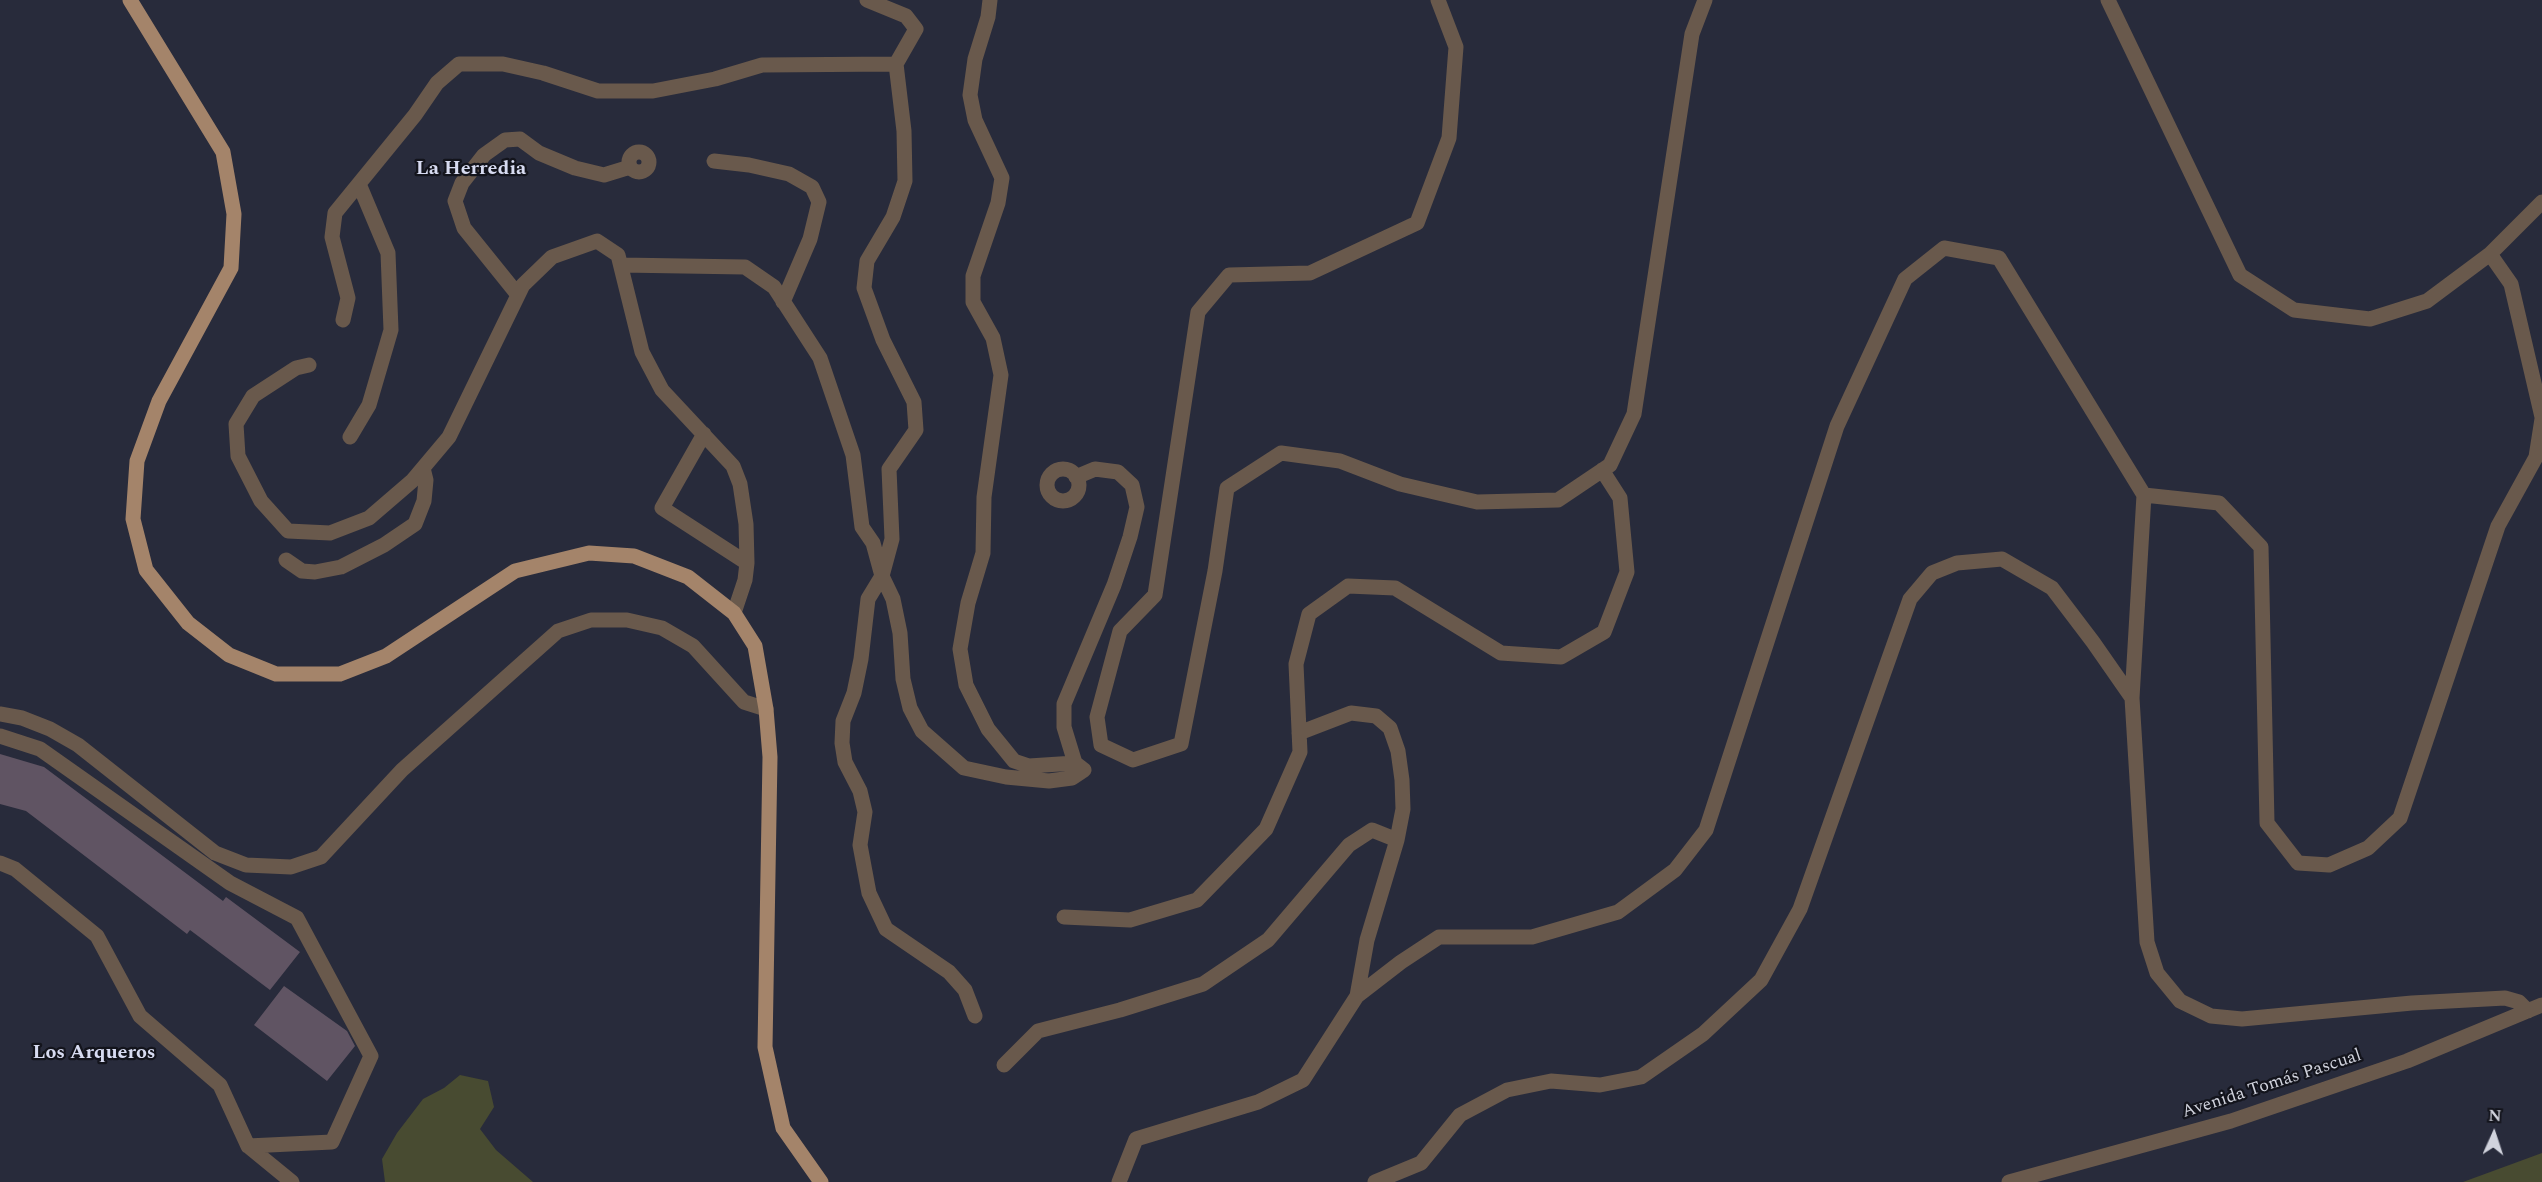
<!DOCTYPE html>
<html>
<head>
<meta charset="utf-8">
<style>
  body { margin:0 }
  #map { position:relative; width:2542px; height:1182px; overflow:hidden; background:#282b3b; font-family:Spectral,serif }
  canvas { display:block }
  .north { position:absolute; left:2464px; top:1104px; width:60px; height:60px; -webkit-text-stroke:4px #13141c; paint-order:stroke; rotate:3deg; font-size:16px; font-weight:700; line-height:24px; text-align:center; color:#d1d3dd }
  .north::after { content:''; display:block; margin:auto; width:21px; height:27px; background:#d1d3dd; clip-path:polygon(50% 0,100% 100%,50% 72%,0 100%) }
</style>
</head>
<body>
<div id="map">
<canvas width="2542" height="1182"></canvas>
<div class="north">N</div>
</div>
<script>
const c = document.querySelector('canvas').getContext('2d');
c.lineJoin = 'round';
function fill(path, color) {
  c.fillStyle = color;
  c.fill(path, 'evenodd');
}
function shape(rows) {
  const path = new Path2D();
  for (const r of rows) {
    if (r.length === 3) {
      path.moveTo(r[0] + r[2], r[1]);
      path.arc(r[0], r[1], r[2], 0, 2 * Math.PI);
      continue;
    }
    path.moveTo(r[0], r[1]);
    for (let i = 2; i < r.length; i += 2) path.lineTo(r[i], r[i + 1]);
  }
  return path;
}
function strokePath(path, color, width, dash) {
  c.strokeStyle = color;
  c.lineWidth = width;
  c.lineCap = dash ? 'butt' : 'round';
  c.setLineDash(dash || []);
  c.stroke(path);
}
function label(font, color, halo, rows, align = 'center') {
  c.font = font + ' Spectral,serif';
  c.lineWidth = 4.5;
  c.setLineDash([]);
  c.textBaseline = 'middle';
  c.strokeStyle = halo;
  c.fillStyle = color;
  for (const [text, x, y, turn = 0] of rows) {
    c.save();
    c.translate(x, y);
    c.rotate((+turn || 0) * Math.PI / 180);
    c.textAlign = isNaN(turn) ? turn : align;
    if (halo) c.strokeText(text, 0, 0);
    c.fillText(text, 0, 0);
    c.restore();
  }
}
fill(shape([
  [460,1075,488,1081,494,1107,480,1129,496,1150,533,1182,385,1182,382,1159,397,1133,423,1099,444,1088],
  [2542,1153,2542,1182,2463,1182]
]), '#484b31');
fill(shape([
  [0,754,44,767,223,901,226,897,300,952,270,990,190,930,187,934,26,811,0,804],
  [284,986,347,1031,355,1046,327,1081,254,1025]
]), '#605463');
strokePath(shape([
  [867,0,906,16,916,29,896,64,904,131,905,181,893,217,867,261,864,288,883,340,914,402,916,430,889,469,892,539,882,576,868,599,861,659,854,693,843,721,842,743,845,762,860,791,865,812,860,845,869,893,886,929,949,972,965,990,975,1016],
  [990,0,988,17,975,59,970,95,975,120,1002,178,998,203,973,276,973,302,993,338,1001,375,984,497,983,553,968,603,960,649,966,685,988,729,1014,761,1029,766,1075,763],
  [1438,0,1456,47,1449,138,1417,223,1310,273,1229,275,1198,312,1155,595,1120,631,1097,717,1101,745,1133,760,1181,744,1215,571,1227,488,1281,453,1340,461,1400,484,1477,502,1558,500,1610,465,1634,414,1692,34,1705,0],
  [2108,0,2240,275,2294,310,2370,319,2427,301,2490,254,2542,202],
  [639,162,10],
  [714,161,749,165,789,174,812,187,819,202,810,239,783,302],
  [2490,254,2511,284,2542,417],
  [621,265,745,267,774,287,820,358,853,455,862,527,873,543,882,576,893,599,900,633,903,679,910,708,922,731,964,768,1006,777,1049,781,1072,778,1084,770,1075,763,1064,727,1064,704,1114,585,1130,537,1137,507,1132,485,1118,472,1095,469,1076,477],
  [518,295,464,228,455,201,462,183,484,155,505,140,520,139,539,153,575,168,604,175,630,167],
  [343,320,348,298,332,237,335,213,415,115,437,83,459,64,503,64,543,73,598,91,653,91,715,79,762,65,896,64],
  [309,365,296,368,253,396,236,424,238,456,261,501,288,531,330,533,369,518,412,481,449,437,523,285,552,257,597,241,618,255,642,352,662,390,733,466,740,484,746,524,747,563,745,580,734,613],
  [704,434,662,508,747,563],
  [350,437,369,405,391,330,388,253,359,184],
  [1063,485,16],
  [2144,495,2219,503,2261,547,2267,823,2298,863,2329,865,2368,848,2400,818,2498,526,2536,457,2542,419],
  [286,560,302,571,315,572,341,567,384,545,415,524,424,501,426,480,423,468],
  [0,714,22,718,50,729,78,745,215,853,246,865,291,867,321,857,402,770,558,631,591,620,627,620,662,628,693,646,744,702,766,709],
  [1299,733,1351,713,1376,716,1390,728,1398,751,1402,780,1403,809,1397,840],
  [0,736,40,749,230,883,297,918,371,1056,332,1142,248,1146,220,1085,140,1016,97,936,15,869,0,863],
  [1064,917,1130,920,1197,900,1266,829,1300,752,1296,664,1309,614,1348,586,1395,588,1501,653,1561,657,1604,632,1627,572,1620,498,1602,470],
  [1004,1065,1038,1031,1120,1010,1203,984,1268,940,1349,845,1372,830,1397,840,1367,940,1357,996],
  [248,1146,292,1182],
  [1119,1182,1136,1139,1258,1102,1303,1080,1357,996,1401,962,1439,937,1532,937,1618,912,1675,870,1706,830,1837,426,1905,279,1944,248,1999,258,2144,495,2132,698,2147,942,2157,973,2180,1001,2211,1016,2242,1019,2412,1003,2505,998,2519,1002,2528,1011],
  [1375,1182,1421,1163,1460,1115,1507,1090,1551,1081,1600,1085,1641,1077,1703,1034,1761,980,1800,909,1910,599,1932,573,1957,563,2002,559,2052,588,2093,642,2132,698],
  [2009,1182,2231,1121,2407,1061,2542,1005]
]), '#69594c', 15);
strokePath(shape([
  [130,0,223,152,234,214,231,268,159,401,137,461,133,519,146,570,188,623,229,655,276,674,340,674,386,656,515,571,589,553,634,556,688,577,734,613,755,646,766,709,770,757,765,1047,783,1128,821,1182]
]), '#a4846a', 15);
label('18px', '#d1d3dd', '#13141c', [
  ["Avenida Tomás Pascual",2272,1085,-18]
]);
label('bold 20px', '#d7dbf1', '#13141c', [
  ["La Herredia",471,170],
  ["Los Arqueros",94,1054]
]);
</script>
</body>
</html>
